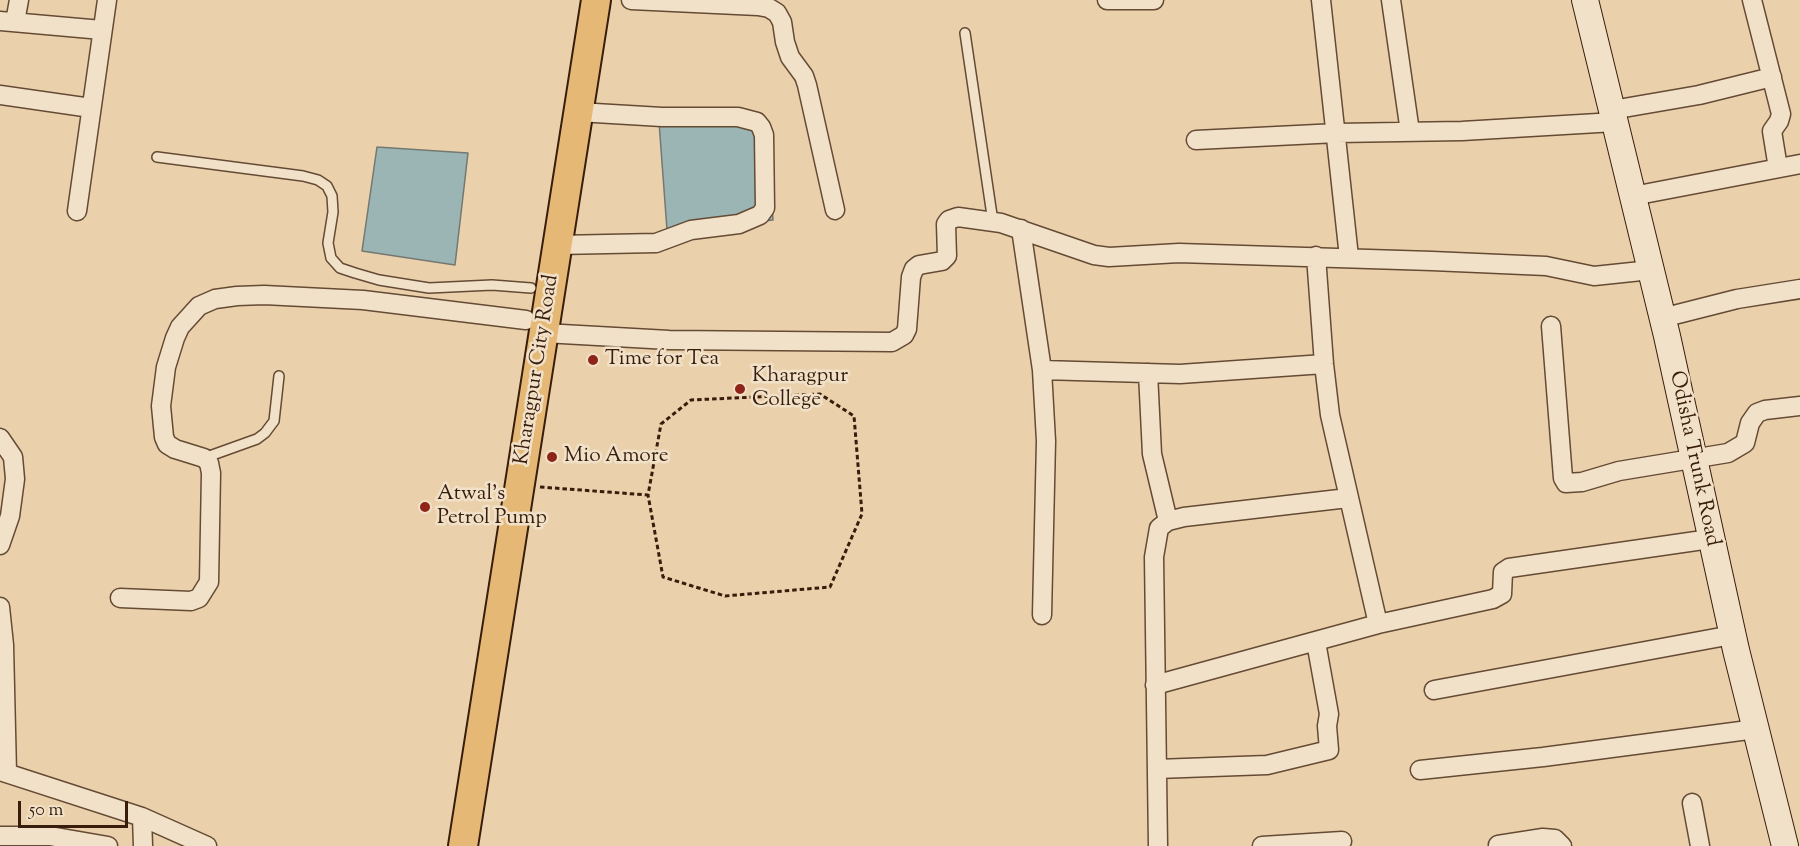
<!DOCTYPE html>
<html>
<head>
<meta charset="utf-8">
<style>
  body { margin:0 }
  #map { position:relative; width:1800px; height:846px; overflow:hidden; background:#ead1ac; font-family:"Sorts Mill Goudy",serif }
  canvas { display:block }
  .scale { position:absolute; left:18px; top:801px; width:110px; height:27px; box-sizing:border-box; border:3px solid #391d0c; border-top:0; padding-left:8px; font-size:18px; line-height:21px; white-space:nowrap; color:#391d0c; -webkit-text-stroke:4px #f1e1c9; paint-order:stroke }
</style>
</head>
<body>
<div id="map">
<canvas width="1800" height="846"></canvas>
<div class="scale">50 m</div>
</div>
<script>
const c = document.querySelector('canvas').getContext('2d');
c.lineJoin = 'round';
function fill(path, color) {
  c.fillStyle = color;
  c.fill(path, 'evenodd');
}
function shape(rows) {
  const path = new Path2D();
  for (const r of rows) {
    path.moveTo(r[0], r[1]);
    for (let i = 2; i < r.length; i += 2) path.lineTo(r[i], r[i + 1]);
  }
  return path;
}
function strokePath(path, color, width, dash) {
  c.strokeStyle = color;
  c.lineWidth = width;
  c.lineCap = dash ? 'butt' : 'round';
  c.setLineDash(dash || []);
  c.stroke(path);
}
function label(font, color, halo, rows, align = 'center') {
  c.font = font + ' "Sorts Mill Goudy",serif';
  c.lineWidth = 5;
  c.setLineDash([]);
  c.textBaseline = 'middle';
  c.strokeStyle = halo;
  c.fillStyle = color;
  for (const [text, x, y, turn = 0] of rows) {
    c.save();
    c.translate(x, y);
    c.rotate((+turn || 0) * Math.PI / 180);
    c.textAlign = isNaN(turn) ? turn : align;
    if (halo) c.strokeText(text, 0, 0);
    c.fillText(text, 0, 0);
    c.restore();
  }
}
const water = shape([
  [766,119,773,220,667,230,659,122,766,119],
  [377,147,468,153,455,265,362,251,377,147]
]);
fill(water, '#9bb5b4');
strokePath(water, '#747871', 1.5);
const lane = shape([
  [965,33,993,222],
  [157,157,303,176,318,180,327,186,332,196,333,212,328,243,331,258,340,268,355,273,379,280,429,288,492,285,531,288],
  [204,458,257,439,265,433,274,421,279,376]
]);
const street = shape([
  [631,0,758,6,769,8,777,13,782,22,785,42,790,57,804,76,807,85,835,210],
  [1107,0,1154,0],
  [1321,0,1349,257],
  [1391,0,1410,132],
  [1752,0,1781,114,1779,121,1772,131,1778,168],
  [0,21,102,30],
  [15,22,19,0],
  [0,95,91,108],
  [1612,110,1699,95,1772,77],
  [1196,140,1337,133,1462,131,1615,122],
  [1633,196,1800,164],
  [77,211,107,0],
  [1021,229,1042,370,1046,441,1042,615],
  [558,245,656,243,691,230,739,224,760,215,765,208,764,135,761,127,757,122,738,117,662,117,578,112],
  [1316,256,1324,364,1330,415,1378,624],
  [1662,318,1737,299,1800,289],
  [1551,326,1563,478,1566,483,1582,482,1619,471,1728,453,1745,443,1750,423,1757,413,1765,410,1800,406],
  [544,333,669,340,892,342,904,335,907,329,911,277,914,269,919,265,942,261,947,256,946,224,949,220,958,217,1001,223,1094,255,1109,257,1179,253,1432,261,1546,266,1594,276,1651,270],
  [1042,370,1180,374,1324,364],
  [1148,373,1152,454,1168,521],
  [0,438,13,457,15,479,10,516,0,545],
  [120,598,191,601,199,598,209,582,211,473,209,463,204,458,175,449,167,444,164,437,161,406,166,367,175,338,180,327,199,306,215,299,237,296,264,295,363,300,526,320],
  [0,607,4,645,7,773],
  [1155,685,1378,624,1493,599,1502,594,1503,572,1509,568,1710,539],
  [1434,690,1732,635],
  [1157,769,1267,765,1329,750,1327,726,1329,714,1316,642],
  [1420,770,1543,757,1756,729],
  [0,771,142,817,207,846],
  [1692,803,1700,846],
  [142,817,143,846],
  [0,836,50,836,108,846],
  [1498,845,1543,838,1555,839,1562,846],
  [1158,846,1154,557,1159,528,1168,521,1184,517,1348,498],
  [1262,846,1342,841]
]);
const secondary = shape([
  [1585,0,1667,336,1736,650,1785,846]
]);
const primary = shape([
  [463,846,596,0]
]);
strokePath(lane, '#654a34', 12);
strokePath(street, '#654a34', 21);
strokePath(secondary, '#391d0c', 28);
strokePath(primary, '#391d0c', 32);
strokePath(shape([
  [540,487,648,495,661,424,691,400,820,394,854,416,862,514,830,587,725,596,663,577,648,495]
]), '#391d0c', 3, [4.5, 3]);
strokePath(lane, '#f1e1c9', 9);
strokePath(street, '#f1e1c9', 18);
strokePath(secondary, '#f1e1c9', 26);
strokePath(primary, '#e5b876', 28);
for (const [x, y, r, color] of [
  [593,360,6,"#8f2418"],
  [740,389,6,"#8f2418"],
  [552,457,6,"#8f2418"],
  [425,507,6,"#8f2418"]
]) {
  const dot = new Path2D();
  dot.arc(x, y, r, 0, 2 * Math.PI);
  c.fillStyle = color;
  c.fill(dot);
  strokePath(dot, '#f1e1c9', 2);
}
label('21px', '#391d0c', '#f1e1c9', [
  ["Time for Tea",605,360],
  ["Kharagpur",752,377],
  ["College",752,401],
  ["Mio Amore",564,457],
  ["Atwal's",437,495],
  ["Petrol Pump",437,519]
], 'left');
label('21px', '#391d0c', '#f1e1c9', [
  ["Kharagpur City Road",538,370,-81],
  ["Odisha Trunk Road",1693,459,78]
]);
</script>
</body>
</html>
